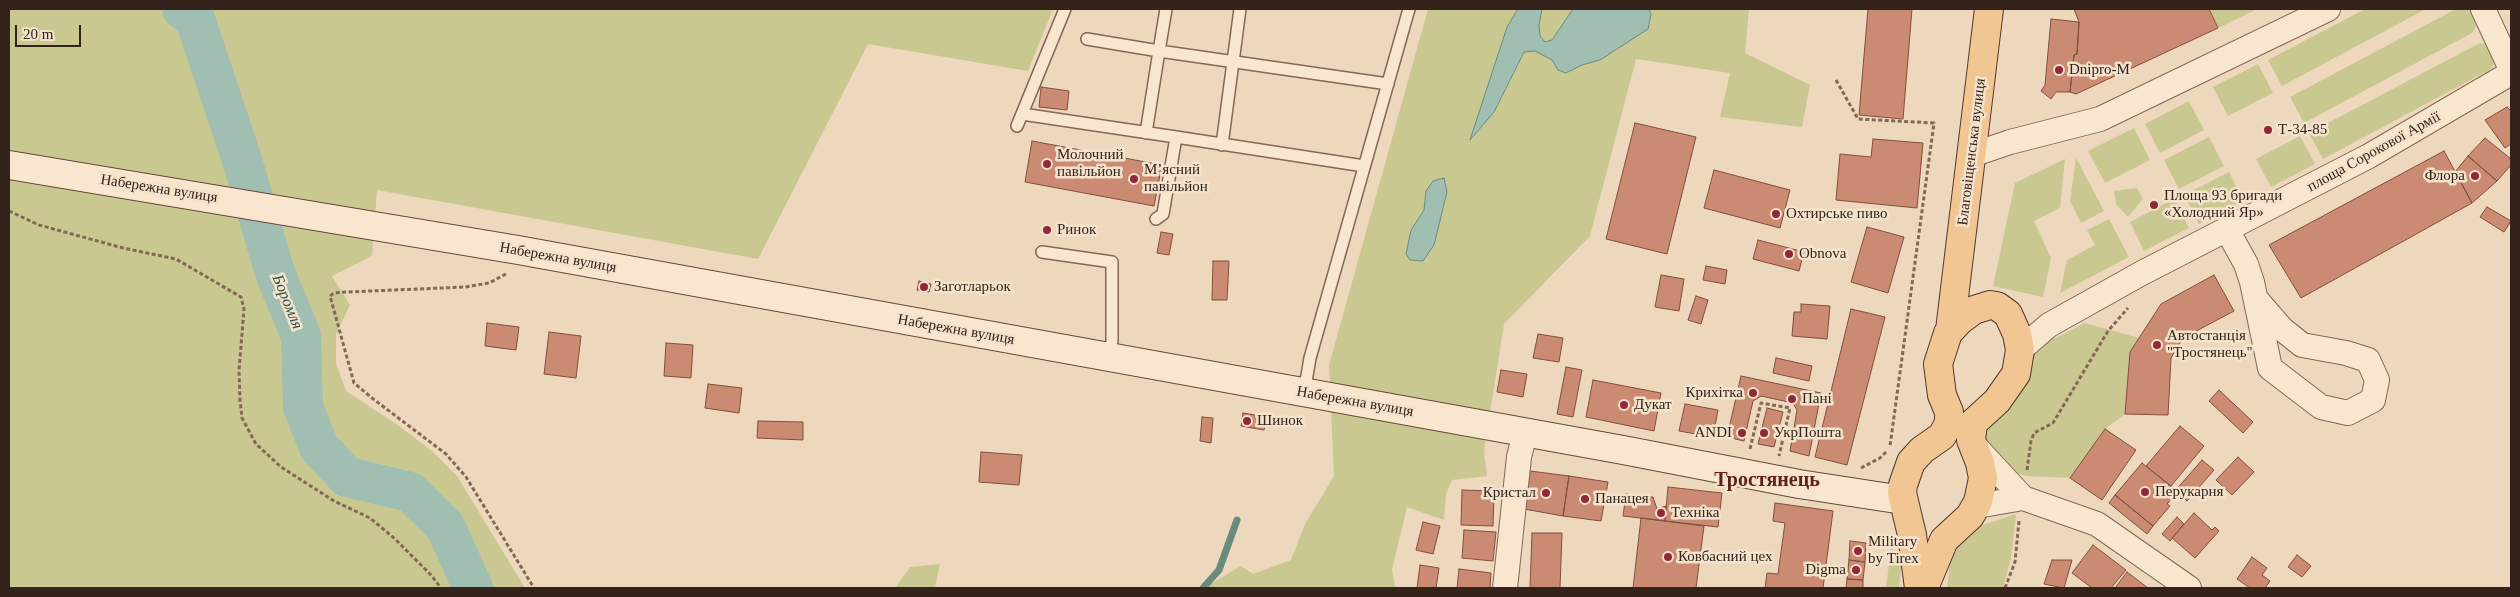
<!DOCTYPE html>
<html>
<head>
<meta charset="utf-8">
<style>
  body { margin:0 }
  #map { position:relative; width:2520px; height:597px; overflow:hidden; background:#edd7bd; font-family:Georgia,serif }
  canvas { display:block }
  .frame { position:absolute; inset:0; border:10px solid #33231b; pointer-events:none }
  .scale { position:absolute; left:15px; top:25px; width:66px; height:22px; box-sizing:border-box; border:2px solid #33231b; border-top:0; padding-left:6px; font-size:15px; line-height:18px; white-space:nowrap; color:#33231b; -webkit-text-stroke:4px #f4e3cc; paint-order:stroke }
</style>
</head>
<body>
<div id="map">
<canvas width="2520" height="597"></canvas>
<div class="frame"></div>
<div class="scale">20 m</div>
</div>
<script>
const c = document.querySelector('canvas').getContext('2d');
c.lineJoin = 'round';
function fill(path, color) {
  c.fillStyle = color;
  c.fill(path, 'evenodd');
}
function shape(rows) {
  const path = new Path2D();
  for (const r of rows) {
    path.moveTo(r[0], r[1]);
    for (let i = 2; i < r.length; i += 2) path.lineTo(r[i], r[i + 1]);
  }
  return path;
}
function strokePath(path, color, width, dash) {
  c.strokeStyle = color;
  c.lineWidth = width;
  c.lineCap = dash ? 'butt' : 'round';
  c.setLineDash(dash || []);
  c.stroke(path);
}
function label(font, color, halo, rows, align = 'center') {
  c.font = font + ' Georgia,serif';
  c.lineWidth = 5;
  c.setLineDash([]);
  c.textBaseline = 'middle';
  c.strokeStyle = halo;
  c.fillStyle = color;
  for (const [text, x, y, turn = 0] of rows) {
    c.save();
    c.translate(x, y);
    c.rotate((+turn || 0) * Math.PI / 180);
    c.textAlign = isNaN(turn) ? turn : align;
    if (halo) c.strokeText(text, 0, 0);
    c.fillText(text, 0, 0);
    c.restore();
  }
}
fill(shape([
  [9,9,1053,9,1028,71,868,44,758,259,377,190,372,256,332,276,350,305,336,334,336,363,346,391,399,426,432,451,457,476,525,588,9,588],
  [1428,9,1518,9,1507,27,1471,139,1494,112,1524,52,1535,51,1552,60,1558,70,1566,73,1582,65,1600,60,1647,29,1651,14,1649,9,1749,9,1745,53,1810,85,1802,127,1720,117,1730,73,1636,59,1590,236,1504,324,1484,451,1487,476,1452,480,1446,494,1444,520,1407,507,1392,570,1395,588,1204,588,1241,566,1253,574,1291,560,1305,524,1334,476,1329,365],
  [1426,191,1447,192,1434,245,1411,230,1424,210],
  [1542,9,1573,9,1552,40,1545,42,1540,36,1539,25],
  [2209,9,2257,9,2218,28],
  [2365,9,2426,9,2282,86,2268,60],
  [2456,9,2473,9,2478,22,2472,33,2304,123,2290,97],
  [2486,43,2497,59,2491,69,2323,159,2309,133,2478,44],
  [2258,64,2273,93,2228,116,2213,87],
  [2189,101,2204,130,2160,153,2145,124],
  [2134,128,2150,160,2105,183,2088,151],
  [2300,136,2315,164,2271,187,2256,159],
  [2209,137,2224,166,2179,189,2164,160],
  [2076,158,2104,211,2081,223,2070,201],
  [2065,159,2060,208,2034,221,2051,258,2043,297,1993,286,2015,183],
  [2229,172,2243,201,2199,224,2184,195],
  [2137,188,2143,199,2128,217,2116,204,2114,191],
  [2174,199,2189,228,2144,251,2130,222],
  [2109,219,2129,257,2060,293,2067,260,2095,245,2087,230],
  [2085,323,2139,338,2130,352,2125,414,2105,429,2070,478,2026,476,1993,466,1970,433,2019,357],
  [2016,514,2011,558,2003,588,1947,588,1952,545,1959,537,1980,526],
  [1891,548,1900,557,1901,568,1899,588,1886,588],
  [940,564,935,588,895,588,910,567]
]), '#cac891');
const water = shape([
  [1518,9,1542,9,1539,25,1540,36,1545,42,1552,40,1573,9,1649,9,1651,14,1648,29,1600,60,1582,65,1566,73,1558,70,1552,60,1535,51,1524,52,1494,112,1470,140,1507,27,1518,9],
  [1444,178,1447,192,1434,245,1423,261,1410,260,1406,254,1411,230,1424,210,1426,191,1433,181,1444,178]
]);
fill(water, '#a0beb1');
strokePath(water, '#688b7d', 1);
strokePath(shape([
  [1203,588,1219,570,1237,520]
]), '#688b7d', 7);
strokePath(shape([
  [182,9,195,19,242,160,275,273,301,336,303,407,319,447,347,477,410,492,445,526,473,588]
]), '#a0beb1', 40);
const building = shape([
  [1868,9,1912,9,1903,119,1859,115,1868,9],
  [2074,9,2209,9,2218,28,2076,94,2070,92,2074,55,2077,54,2079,22,2074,9],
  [2051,19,2079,22,2077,54,2074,55,2070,92,2056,92,2051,99,2041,91,2045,85,2051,19],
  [1041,87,1069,91,1067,110,1039,107,1041,87],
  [2507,107,2511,111,2511,144,2505,148,2485,120,2507,107],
  [1635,123,1696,137,1667,254,1606,239,1635,123],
  [2485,138,2511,159,2511,165,2497,181,2468,156,2485,138],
  [1873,139,1923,143,1917,208,1836,200,1840,154,1871,157,1873,139],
  [1032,141,1162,165,1154,206,1025,182,1032,141],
  [2444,151,2472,203,2301,298,2269,245,2444,151],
  [2468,156,2497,181,2472,203,2455,172,2468,156],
  [1714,170,1790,190,1780,228,1704,208,1714,170],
  [2487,207,2511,221,2504,232,2480,217,2487,207],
  [1867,227,1904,237,1888,293,1851,282,1867,227],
  [1161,232,1173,234,1169,255,1157,253,1161,232],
  [1758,240,1804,252,1799,271,1753,259,1758,240],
  [1213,261,1229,261,1227,300,1212,300,1213,261],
  [1706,266,1727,270,1725,284,1703,280,1706,266],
  [1661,275,1684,279,1679,311,1655,307,1661,275],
  [2214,275,2234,311,2183,338,2171,358,2168,415,2125,414,2130,352,2161,304,2214,275],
  [919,281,931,284,929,292,917,290,919,281],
  [1696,296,1708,300,1701,324,1688,320,1696,296],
  [1801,304,1830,306,1827,339,1792,336,1794,312,1801,312,1801,304],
  [1851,309,1885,317,1847,465,1815,457,1851,309],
  [487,323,519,327,516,350,485,346,487,323],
  [549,332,581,336,576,378,544,374,549,332],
  [1538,334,1563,338,1559,362,1533,358,1538,334],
  [666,343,693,345,691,378,664,376,666,343],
  [1776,358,1812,366,1809,381,1773,373,1776,358],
  [1566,367,1582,370,1573,417,1557,414,1566,367],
  [1501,370,1527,374,1523,397,1497,392,1501,370],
  [1741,376,1821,393,1809,456,1790,451,1797,410,1793,403,1761,396,1753,401,1744,441,1727,437,1741,376],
  [1593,380,1661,393,1654,431,1586,417,1593,380],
  [708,384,742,388,739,413,705,408,708,384],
  [2219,390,2253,422,2243,433,2209,401,2219,390],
  [1685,404,1718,410,1713,437,1679,431,1685,404],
  [1767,408,1783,412,1774,447,1758,444,1767,408],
  [1243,413,1267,417,1264,430,1241,426,1243,413],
  [1202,417,1213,418,1211,443,1200,441,1202,417],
  [758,421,803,422,803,440,757,438,758,421],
  [2180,426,2204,446,2171,486,2146,466,2180,426],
  [2105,429,2136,450,2102,500,2070,478,2105,429],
  [981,452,1022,455,1019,485,979,482,981,452],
  [2238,457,2254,472,2232,495,2216,480,2238,457],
  [2202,460,2214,470,2187,501,2175,491,2202,460],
  [2142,463,2174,489,2170,495,2173,497,2167,504,2170,506,2153,526,2115,495,2142,463],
  [1530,471,1569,476,1563,516,1524,509,1530,471],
  [1569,476,1608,482,1601,521,1563,516,1569,476],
  [1668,487,1722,493,1718,527,1665,521,1668,487],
  [1462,490,1494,491,1493,526,1461,525,1462,490],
  [1626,494,1653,497,1657,509,1666,506,1665,521,1623,516,1626,494],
  [2115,495,2153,526,2147,534,2109,503,2115,495],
  [1775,503,1833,511,1823,588,1765,588,1767,573,1778,574,1785,523,1773,521,1775,503],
  [2194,513,2212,530,2215,527,2219,531,2195,558,2172,538,2194,513],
  [2177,517,2184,524,2170,541,2162,534,2177,517],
  [1641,518,1704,526,1696,588,1633,588,1641,518],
  [1423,522,1440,526,1433,554,1416,550,1423,522],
  [1464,530,1496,532,1493,561,1462,558,1464,530],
  [1532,533,1562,533,1560,588,1530,588,1532,533],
  [1850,541,1866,543,1865,562,1849,560,1850,541],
  [2093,545,2126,570,2111,588,2092,588,2072,573,2093,545],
  [2297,555,2311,566,2302,577,2288,567,2297,555],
  [2252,557,2267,568,2262,575,2270,581,2265,588,2250,588,2237,579,2252,557],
  [1849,560,1865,562,1863,580,1847,579,1849,560],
  [2052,560,2072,560,2064,588,2044,584,2052,560],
  [1420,565,1439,568,1436,588,1417,588,1420,565],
  [1459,569,1491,573,1490,588,1457,588,1459,569],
  [2127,572,2148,588,2115,588,2127,572],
  [1847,579,1863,580,1863,588,1846,588,1847,579]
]);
fill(building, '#cb8a72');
strokePath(building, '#834e3d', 1);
const lane = shape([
  [1166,9,1159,51,1388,84],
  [1087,39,1159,51,1146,133],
  [1022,114,1176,137,1163,214,1156,219],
  [1017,126,1065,9],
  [1176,137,1364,166],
  [1222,145,1240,9],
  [1042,252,1112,262,1112,341,1109,357],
  [1304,393,1310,358,1409,9]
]);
const street = shape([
  [2483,9,2511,69],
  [1972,155,2010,142,2100,119,2328,9],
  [2227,230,2246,264,2252,282,2270,368,2321,407,2348,413,2373,400,2377,380,2368,360,2346,353,2302,345,2282,329,2256,299],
  [2020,350,2049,325,2142,273,2369,156,2511,73],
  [1974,445,2023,498,2097,524,2189,588],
  [1977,506,2023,498],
  [1505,588,1519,457,1525,433]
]);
const secondary = shape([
  [9,165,518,250,1623,450,1799,484,1903,500]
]);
const primary = shape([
  [1950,330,1989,9],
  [1919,588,1912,535,1902,493,1903,485,1911,462,1922,450,1942,436,1949,423,1949,412,1942,395,1938,364,1948,333,1959,321,1974,310,1990,305,1997,306,2008,314,2017,334,2020,350,2016,374,1997,401,1973,423,1971,440,1980,463,1983,478,1978,502,1970,516,1944,540,1924,588]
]);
strokePath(lane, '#846856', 14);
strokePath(street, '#846856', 26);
strokePath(secondary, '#66493a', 30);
strokePath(primary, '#51372b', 30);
strokePath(shape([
  [1836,80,1858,119,1934,123,1890,446],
  [9,211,39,225,123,248,176,259,241,297,244,309,239,371,240,400,242,418,256,444,281,467,334,501,370,518,394,538,431,575,441,588],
  [506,274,489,283,465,287,347,292,334,293,330,296,354,383,372,398,446,454,466,477,534,588],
  [1750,449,1761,403,1790,408,1779,456],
  [1861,468,1880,458,1887,451],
  [2027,470,2031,441,2034,433,2053,423,2108,331,2128,308],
  [2005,588,2015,562,2019,521]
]), '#846856', 3, [4, 2.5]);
strokePath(lane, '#f8e6cf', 11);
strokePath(street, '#f8e6cf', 24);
strokePath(secondary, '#f8e6cf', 28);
strokePath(primary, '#f1c693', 28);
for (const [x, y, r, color] of [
  [2059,70,5,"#922737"],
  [2268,130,5,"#922737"],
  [1047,164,5,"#922737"],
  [2475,176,5,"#922737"],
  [1134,179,5,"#922737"],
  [2154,205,5,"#922737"],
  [1776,214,5,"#922737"],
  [1047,230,5,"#922737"],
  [1789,254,5,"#922737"],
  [924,287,5,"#922737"],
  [2157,345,5,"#922737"],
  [1753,393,5,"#922737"],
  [1792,399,5,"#922737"],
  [1624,405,5,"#922737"],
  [1247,421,5,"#922737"],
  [1742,433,5,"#922737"],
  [1764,433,5,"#922737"],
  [2145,492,5,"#922737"],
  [1546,493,5,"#922737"],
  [1585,499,5,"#922737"],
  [1661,513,5,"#922737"],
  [1858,551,5,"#922737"],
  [1668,557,5,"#922737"],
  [1856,570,5,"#922737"]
]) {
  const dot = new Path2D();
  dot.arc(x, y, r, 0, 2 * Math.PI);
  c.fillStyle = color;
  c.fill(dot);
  strokePath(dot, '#f4e3cc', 2);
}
label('15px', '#33231b', '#f4e3cc', [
  ["Dnipro-M",2069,70],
  ["Т-34-85",2278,130],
  ["Молочний",1057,155],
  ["павільйон",1057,172],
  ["М’ясний",1144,170],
  ["павільйон",1144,187],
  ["Флора",2465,176,"right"],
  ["Площа 93 бригади",2164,196],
  ["«Холодний Яр»",2164,213],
  ["Охтирське пиво",1786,214],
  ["Ринок",1057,230],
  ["Obnova",1799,254],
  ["Заготларьок",934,287],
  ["Автостанція",2167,336],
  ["\"Тростянець\"",2167,353],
  ["Крихітка",1743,393,"right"],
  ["Пані",1802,399],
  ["Дукат",1634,405],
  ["Шинок",1257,421],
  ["ANDI",1732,433,"right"],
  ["УкрПошта",1774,433],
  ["Перукарня",2155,492],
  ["Кристал",1536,493,"right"],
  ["Панацея",1595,499],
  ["Техніка",1671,513],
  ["Military",1868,542],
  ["by Tirex",1868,559],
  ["Ковбасний цех",1678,557],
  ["Digma",1846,570,"right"]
], 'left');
label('15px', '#33231b', '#f4e3cc', [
  ["Благовіщенська вулиця",1972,152,-83],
  ["площа Сорокової Армії",2374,152,-29],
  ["Набережна вулиця",159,189,9],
  ["Набережна вулиця",558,258,10],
  ["Набережна вулиця",956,330,10],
  ["Набережна вулиця",1355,402,10]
]);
label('italic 16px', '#2a534b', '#f4e3cc', [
  ["Боромля",287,302,68]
]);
label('bold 20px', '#5f1f1b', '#f4e3cc', [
  ["Тростянець",1767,481]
]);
</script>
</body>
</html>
